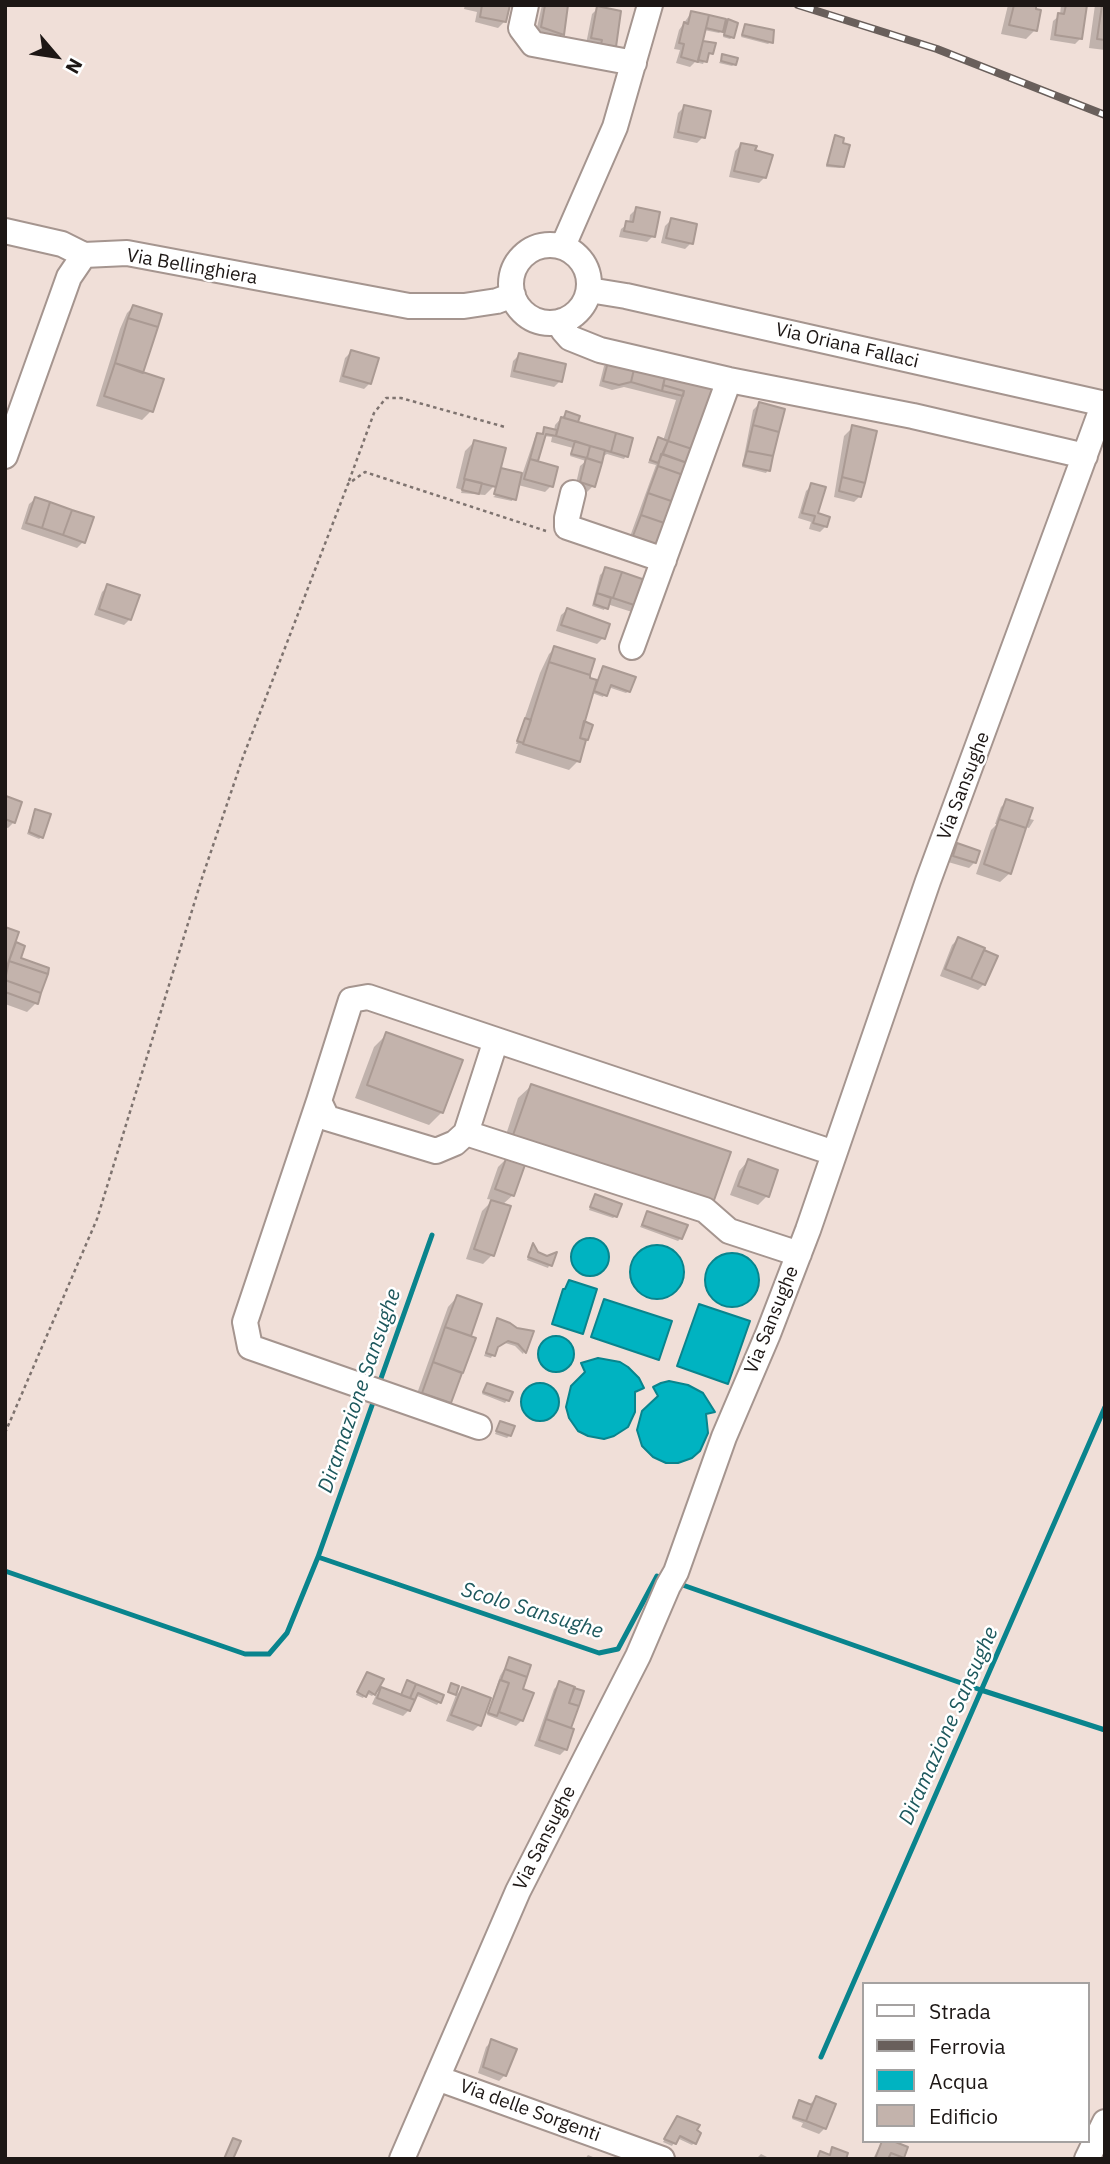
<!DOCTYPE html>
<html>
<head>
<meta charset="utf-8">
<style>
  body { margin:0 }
  #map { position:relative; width:1110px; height:2164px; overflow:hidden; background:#f0dfd8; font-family:"IBM Plex Sans",sans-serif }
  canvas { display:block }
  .frame { position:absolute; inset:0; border:7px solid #1d1715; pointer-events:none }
  .legend { position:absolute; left:862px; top:1982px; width:228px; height:161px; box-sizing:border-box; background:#fff; border:2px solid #a5a2a1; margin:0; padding:9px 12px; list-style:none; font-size:21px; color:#1d1715 }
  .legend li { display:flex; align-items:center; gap:14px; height:35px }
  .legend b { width:35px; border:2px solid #a5a2a1 }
  .north { position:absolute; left:21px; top:21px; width:70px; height:70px; -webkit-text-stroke:5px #fff; paint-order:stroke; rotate:119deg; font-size:19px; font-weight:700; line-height:28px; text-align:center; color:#1d1715 }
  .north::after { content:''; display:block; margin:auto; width:24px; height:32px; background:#1d1715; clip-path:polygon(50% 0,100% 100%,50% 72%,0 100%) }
</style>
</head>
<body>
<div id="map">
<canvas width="1110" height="2164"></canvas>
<div class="frame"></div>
<ul class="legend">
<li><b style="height:9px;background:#fff"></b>Strada</li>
<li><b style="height:9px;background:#695f5b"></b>Ferrovia</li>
<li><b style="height:19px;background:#00b3c1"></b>Acqua</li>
<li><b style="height:19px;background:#c3b3ac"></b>Edificio</li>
</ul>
<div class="north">N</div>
</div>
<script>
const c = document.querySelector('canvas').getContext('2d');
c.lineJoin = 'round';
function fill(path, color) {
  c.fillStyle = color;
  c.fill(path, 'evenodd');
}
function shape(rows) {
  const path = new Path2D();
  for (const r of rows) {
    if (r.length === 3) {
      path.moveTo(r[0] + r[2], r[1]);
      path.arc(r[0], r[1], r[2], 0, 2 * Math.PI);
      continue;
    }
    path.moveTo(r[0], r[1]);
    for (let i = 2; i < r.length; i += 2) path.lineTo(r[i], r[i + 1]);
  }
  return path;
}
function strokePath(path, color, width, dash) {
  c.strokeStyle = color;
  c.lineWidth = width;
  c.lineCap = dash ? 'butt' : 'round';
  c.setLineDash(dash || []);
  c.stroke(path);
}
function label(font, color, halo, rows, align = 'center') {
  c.font = font + ' "IBM Plex Sans",sans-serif';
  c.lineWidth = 5;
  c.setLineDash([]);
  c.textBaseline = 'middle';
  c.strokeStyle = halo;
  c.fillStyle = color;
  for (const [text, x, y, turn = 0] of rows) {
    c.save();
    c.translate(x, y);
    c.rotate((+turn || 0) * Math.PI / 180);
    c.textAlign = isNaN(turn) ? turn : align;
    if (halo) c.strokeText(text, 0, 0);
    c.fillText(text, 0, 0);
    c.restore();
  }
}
const water = shape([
  [590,1257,19],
  [657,1272,27],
  [732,1280,27],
  [569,1280,597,1289,583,1334,552,1324,563,1289,565,1289,569,1280],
  [604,1299,672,1321,659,1360,591,1337,604,1299],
  [699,1304,750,1321,728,1384,677,1366,699,1304],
  [556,1354,18],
  [598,1358,620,1362,628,1367,639,1378,644,1388,635,1392,635,1412,628,1427,614,1436,604,1439,588,1436,578,1431,569,1418,566,1407,571,1386,585,1372,581,1363,598,1358],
  [669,1381,688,1385,703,1393,715,1412,706,1414,708,1433,700,1451,692,1458,678,1463,666,1463,653,1457,642,1446,637,1430,642,1411,658,1396,653,1387,661,1383,669,1381],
  [540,1402,19]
]);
fill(water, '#00b3c1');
strokePath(water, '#09848d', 2);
fill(shape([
  [465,5,508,6,504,22,498,28,475,22,477,12,464,9],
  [542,5,566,5,562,34,556,40,536,32],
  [1008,5,1035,5,1035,30,1026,39,1001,34],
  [1061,5,1085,5,1081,38,1075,44,1050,40,1053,21,1060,15],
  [1095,5,1105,5,1105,50,1089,48],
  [598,8,614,46,608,52,586,44,592,14],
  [691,13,705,22,710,17,723,26,728,21,733,37,730,39,723,37,725,28,719,33,704,30,701,42,713,45,711,53,707,55,703,64,695,62,690,67,676,63,680,50,674,49,679,30],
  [746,26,771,42,768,44,741,37],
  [723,56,735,64,732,66,719,63],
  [684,107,703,137,697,143,673,138,678,113],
  [835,137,843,166,840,168,826,167],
  [741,145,753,151,765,177,759,183,729,177,735,151],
  [636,209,653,236,647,242,619,237,621,229,629,223,630,215],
  [671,220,691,243,685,249,661,243,665,226],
  [133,307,141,374,151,411,142,420,96,406,120,329,127,313],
  [351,352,370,383,364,389,339,382,345,358],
  [519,355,560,381,554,387,510,377,513,361],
  [610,360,713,389,655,552,628,542,656,465,648,463,656,442,658,439,663,441,676,400,624,387,612,390,599,386,604,366],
  [759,404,768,470,766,473,742,467,753,410],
  [566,413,576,424,626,456,624,459,607,454,602,457,593,486,587,492,575,488,580,466,586,461,570,456,573,448,551,442,552,437,544,436,536,462,551,486,545,492,518,485,512,501,493,497,495,496,501,476,497,475,494,486,485,495,461,493,462,490,456,488,465,451,474,442,497,474,501,470,522,475,535,437,538,435,541,436,545,429,554,431,555,425],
  [853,427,860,496,854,502,834,497,844,436],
  [812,485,816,514,826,526,820,532,809,529,811,522,798,518,806,491],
  [35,499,83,542,77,548,21,529,29,504],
  [606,569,646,582,632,612,607,604,604,610,592,606,600,575],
  [108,586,130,619,124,625,94,615,102,592],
  [567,610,603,638,597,644,556,631,561,615],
  [555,648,588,679,597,682,603,668,629,691,626,693,608,687,603,697,592,693,582,723,587,739,578,761,569,770,515,753,518,744,516,744,540,673,549,654],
  [6,798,14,822,8,828,5,827],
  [1007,801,1026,823,1030,819,1034,820,1029,828,1025,827,1010,873,1000,882,976,874,991,830,997,824,995,824,1001,807],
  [35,811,42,837,39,839,27,834],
  [957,845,974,863,969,868,948,862,951,851],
  [5,929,14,943,23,947,18,959,36,1003,27,1012,5,1004],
  [958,939,984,984,978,990,940,976,952,945],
  [387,1034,442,1112,429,1125,355,1098,374,1047],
  [531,1086,698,1217,501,1150,518,1098],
  [507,1158,513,1195,502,1205,492,1255,483,1264,466,1259,482,1211,493,1200,487,1199,498,1167],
  [748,1161,767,1196,758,1205,730,1195,739,1171],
  [593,1199,616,1216,613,1218,589,1210],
  [647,1213,681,1238,678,1241,640,1227],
  [532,1246,536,1254,547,1257,554,1255,548,1268,527,1260],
  [457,1297,480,1306,469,1337,473,1339,449,1402,440,1411,414,1402,448,1307],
  [498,1320,516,1330,532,1332,523,1354,515,1346,505,1343,496,1348,491,1358,484,1356],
  [485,1388,507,1400,505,1403,482,1394],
  [500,1423,510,1435,507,1438,495,1434],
  [510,1659,521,1690,531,1694,522,1720,516,1726,487,1715,500,1676],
  [365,1676,374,1694,372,1696,366,1693,363,1698,356,1695],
  [560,1683,577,1706,566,1749,560,1755,534,1746,554,1689],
  [405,1685,442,1696,439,1702,437,1705,415,1695,409,1710,403,1716,372,1704,376,1695,382,1689,400,1696],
  [462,1689,479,1725,473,1731,446,1721,456,1695],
  [492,2041,505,2075,499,2081,478,2073,486,2047],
  [816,2098,825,2128,819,2134,801,2127,803,2123,792,2119,800,2102,810,2104],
  [675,2121,694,2143,692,2145,677,2138,672,2146,663,2142],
  [882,2141,906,2148,903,2159,873,2159],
  [761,2154,769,2158,768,2159,756,2159],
  [588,2155,598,2159,585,2159]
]), '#0003');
strokePath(shape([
  [379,1384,432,1235],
  [318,1557,375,1397],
  [5,1571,245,1654,269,1654,287,1633,318,1557,599,1653,618,1649,657,1576,665,1579],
  [677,1583,981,1690,1105,1730],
  [821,2057,1105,1407]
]), '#09848d', 5);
const building = shape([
  [482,5,510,5,506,22,480,17,482,5],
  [545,5,568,5,564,35,541,27,545,5],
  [1014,5,1036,5,1036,9,1041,10,1037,31,1009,25,1014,5],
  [1066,5,1087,5,1082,39,1055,35,1058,13,1064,14,1066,5],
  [1102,5,1105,5,1105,40,1097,39,1102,5],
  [597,6,621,11,616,47,601,44,602,40,591,38,597,6],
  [691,11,709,15,698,62,681,57,684,44,679,43,684,22,688,24,691,11],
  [709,15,726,19,723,32,706,28,709,15],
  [728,19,738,23,734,38,724,35,728,19],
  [745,24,774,30,773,43,742,35,745,24],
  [703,41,716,43,713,54,709,53,707,62,698,60,703,41],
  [722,54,738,58,736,65,721,61,722,54],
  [684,105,711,111,705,138,678,132,684,105],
  [835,135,844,138,843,143,850,145,844,167,827,165,835,135],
  [741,143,757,146,755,150,773,155,766,178,734,171,741,143],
  [636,207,660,212,655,237,624,231,626,221,633,222,636,207],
  [671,218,697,224,693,244,666,238,671,218],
  [133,305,162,314,158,327,128,318,133,305],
  [128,318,158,327,143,373,115,363,128,318],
  [351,350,379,358,371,384,343,376,351,350],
  [519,353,566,364,562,382,514,371,519,353],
  [609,358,635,365,631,382,619,385,603,381,609,358],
  [115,363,164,379,153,412,104,396,115,363],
  [635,365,666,373,662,391,631,382,635,365],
  [666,373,716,387,695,450,668,441,684,391,663,385,666,373],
  [663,385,684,391,683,396,662,391,663,385],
  [759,402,785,409,779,432,753,425,759,402],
  [566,411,580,416,578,422,564,418,566,411],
  [561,417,616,433,611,452,556,436,561,417],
  [753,425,779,432,773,456,747,451,753,425],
  [852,425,877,431,865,483,842,477,852,425],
  [544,427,557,430,556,436,546,434,538,461,530,459,537,433,543,434,544,427],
  [616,433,633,438,628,457,611,452,616,433],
  [658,437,668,441,658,463,650,460,658,437],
  [474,440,506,448,496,487,464,479,474,440],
  [575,441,590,446,587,458,571,454,575,441],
  [668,441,695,450,690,464,663,454,668,441],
  [590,446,605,450,602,463,587,458,590,446],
  [747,451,773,456,770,471,743,465,747,451],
  [661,454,690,464,686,476,658,466,661,454],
  [586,458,602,463,595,487,580,482,586,458],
  [530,459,558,467,553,487,524,479,530,459],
  [658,466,686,476,677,503,648,493,658,466],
  [501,468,522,473,516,500,494,494,501,468],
  [842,477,865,483,861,497,839,491,842,477],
  [465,479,482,483,479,494,462,490,465,479],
  [811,483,826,487,818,513,830,517,827,527,813,523,815,516,802,513,811,483],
  [648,493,677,503,670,525,641,515,648,493],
  [35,497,50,502,42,528,26,523,35,497],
  [50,502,72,510,63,535,42,528,50,502],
  [72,510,94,517,85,543,63,535,72,510],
  [641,515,670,525,663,547,633,536,641,515],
  [605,567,622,572,613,598,597,593,605,567],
  [622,572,648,581,640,607,613,598,622,572],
  [107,584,140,595,131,620,99,609,107,584],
  [597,593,611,598,608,609,594,604,597,593],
  [567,608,610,624,605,639,561,625,567,608],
  [554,646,595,659,590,675,549,662,554,646],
  [549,662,590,675,590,678,597,680,580,738,586,740,580,762,523,744,549,662],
  [603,666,636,677,630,692,611,685,607,696,594,691,603,666],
  [525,718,531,720,523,743,517,741,525,718],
  [584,721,593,725,588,740,580,738,584,721],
  [6,796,22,802,15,823,5,819,6,796],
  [1006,799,1033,808,1026,828,999,819,1006,799],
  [35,809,51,814,43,838,29,832,35,809],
  [999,819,1026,828,1011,874,984,864,999,819],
  [957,843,980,851,976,863,953,856,957,843],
  [5,927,19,932,5,972,5,927],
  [958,937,985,948,971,979,945,969,958,937],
  [16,942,25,946,21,958,49,968,48,974,9,961,16,942],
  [984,950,998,956,985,985,971,979,984,950],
  [9,961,48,974,41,993,5,980,9,961],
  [5,980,41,993,38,1004,5,992,5,980],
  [386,1032,463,1060,443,1113,367,1085,386,1032],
  [531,1084,731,1152,712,1206,512,1138,531,1084],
  [507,1156,526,1162,514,1196,495,1189,507,1156],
  [748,1159,778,1170,769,1197,738,1186,748,1159],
  [595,1194,622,1204,617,1217,590,1207,595,1194],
  [491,1200,511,1206,494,1256,474,1249,491,1200],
  [647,1211,688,1225,682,1239,642,1225,647,1211],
  [533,1243,538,1252,547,1256,557,1252,552,1266,528,1257,533,1243],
  [457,1295,482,1304,471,1336,445,1327,457,1295],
  [497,1318,510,1323,517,1328,534,1331,526,1353,518,1344,508,1341,498,1347,495,1356,486,1353,497,1318],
  [445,1327,476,1338,463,1373,433,1362,445,1327],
  [433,1362,462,1373,451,1403,422,1393,433,1362],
  [487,1383,513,1392,509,1401,483,1392,487,1383],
  [500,1421,515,1426,511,1436,496,1431,500,1421],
  [509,1657,531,1665,527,1677,505,1669,509,1657],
  [505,1669,527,1677,523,1689,534,1693,523,1721,499,1712,509,1683,501,1680,505,1669],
  [367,1672,384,1679,375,1695,369,1691,366,1697,357,1692,367,1672],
  [407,1680,416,1684,410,1698,401,1695,407,1680],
  [500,1680,509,1683,497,1716,488,1713,500,1680],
  [559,1681,575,1687,569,1703,579,1706,571,1728,546,1719,559,1681],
  [451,1683,459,1686,456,1695,448,1692,451,1683],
  [416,1684,444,1695,441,1703,418,1693,415,1700,410,1698,416,1684],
  [381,1687,415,1700,410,1711,377,1698,381,1687],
  [462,1687,491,1698,481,1726,451,1715,462,1687],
  [574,1688,584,1691,579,1706,569,1703,574,1688],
  [546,1719,574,1729,567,1750,539,1740,546,1719],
  [491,2039,517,2049,506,2076,483,2067,491,2039],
  [816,2096,836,2104,826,2129,806,2121,816,2096],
  [799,2100,812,2105,806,2121,793,2117,799,2100],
  [677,2116,700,2125,697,2130,701,2133,696,2144,680,2136,676,2144,664,2139,677,2116],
  [233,2138,241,2141,233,2159,224,2159,233,2138],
  [882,2141,893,2141,908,2147,904,2158,891,2153,888,2159,875,2159,882,2141],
  [832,2147,848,2153,846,2159,817,2159,820,2151,830,2155,832,2147]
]);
fill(building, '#c3b3ac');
strokePath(building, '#aa9a93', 2);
const minor = shape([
  [526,5,521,28,533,44,634,63],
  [5,231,62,244,84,255],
  [550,284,39],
  [563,246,615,127,650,5],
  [589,290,626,296,1105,404],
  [562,321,563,330,570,338,600,350,729,380,913,416,1085,456],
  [5,456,69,277,84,255,127,253,409,306,464,306,497,301,513,295],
  [573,493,567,518,567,527,664,560],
  [632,647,729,380],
  [496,1040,466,1133,455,1143,436,1151,327,1118,319,1101,351,1000,368,997,496,1040,834,1153],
  [319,1101,245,1322,250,1347,479,1427],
  [466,1133,705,1210,729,1231,799,1254],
  [437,2078,662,2159],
  [402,2159,518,1891,638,1656,668,1586,676,1572,724,1437,768,1334,808,1230,928,881,1104,403],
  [1087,2159,1105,2122]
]);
strokePath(minor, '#a5958f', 28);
strokePath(shape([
  [349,481,374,413,386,398,401,398,505,427],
  [5,1433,97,1219,202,878,243,757,348,484,365,472,546,531]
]), '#7e736f', 2.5, [3.5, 3.5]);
strokePath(minor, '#fff', 24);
const rail = shape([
  [798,5,937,49,1105,115]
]);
strokePath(rail, '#695f5b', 8);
strokePath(rail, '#fff', 5, [16]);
label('19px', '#1d1715', '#fff', [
  ["Via Bellinghiera",192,267,10],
  ["Via Oriana Fallaci",847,346,13],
  ["Via Sansughe",964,786,-69],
  ["Via Sansughe",772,1320,-68],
  ["Via Sansughe",545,1838,-63],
  ["Via delle Sorgenti",530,2111,20]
]);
label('italic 21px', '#1d585d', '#fff', [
  ["Diramazione Sansughe",360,1391,-71],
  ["Scolo Sansughe",532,1611,17],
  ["Diramazione Sansughe",949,1726,-66]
]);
</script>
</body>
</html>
